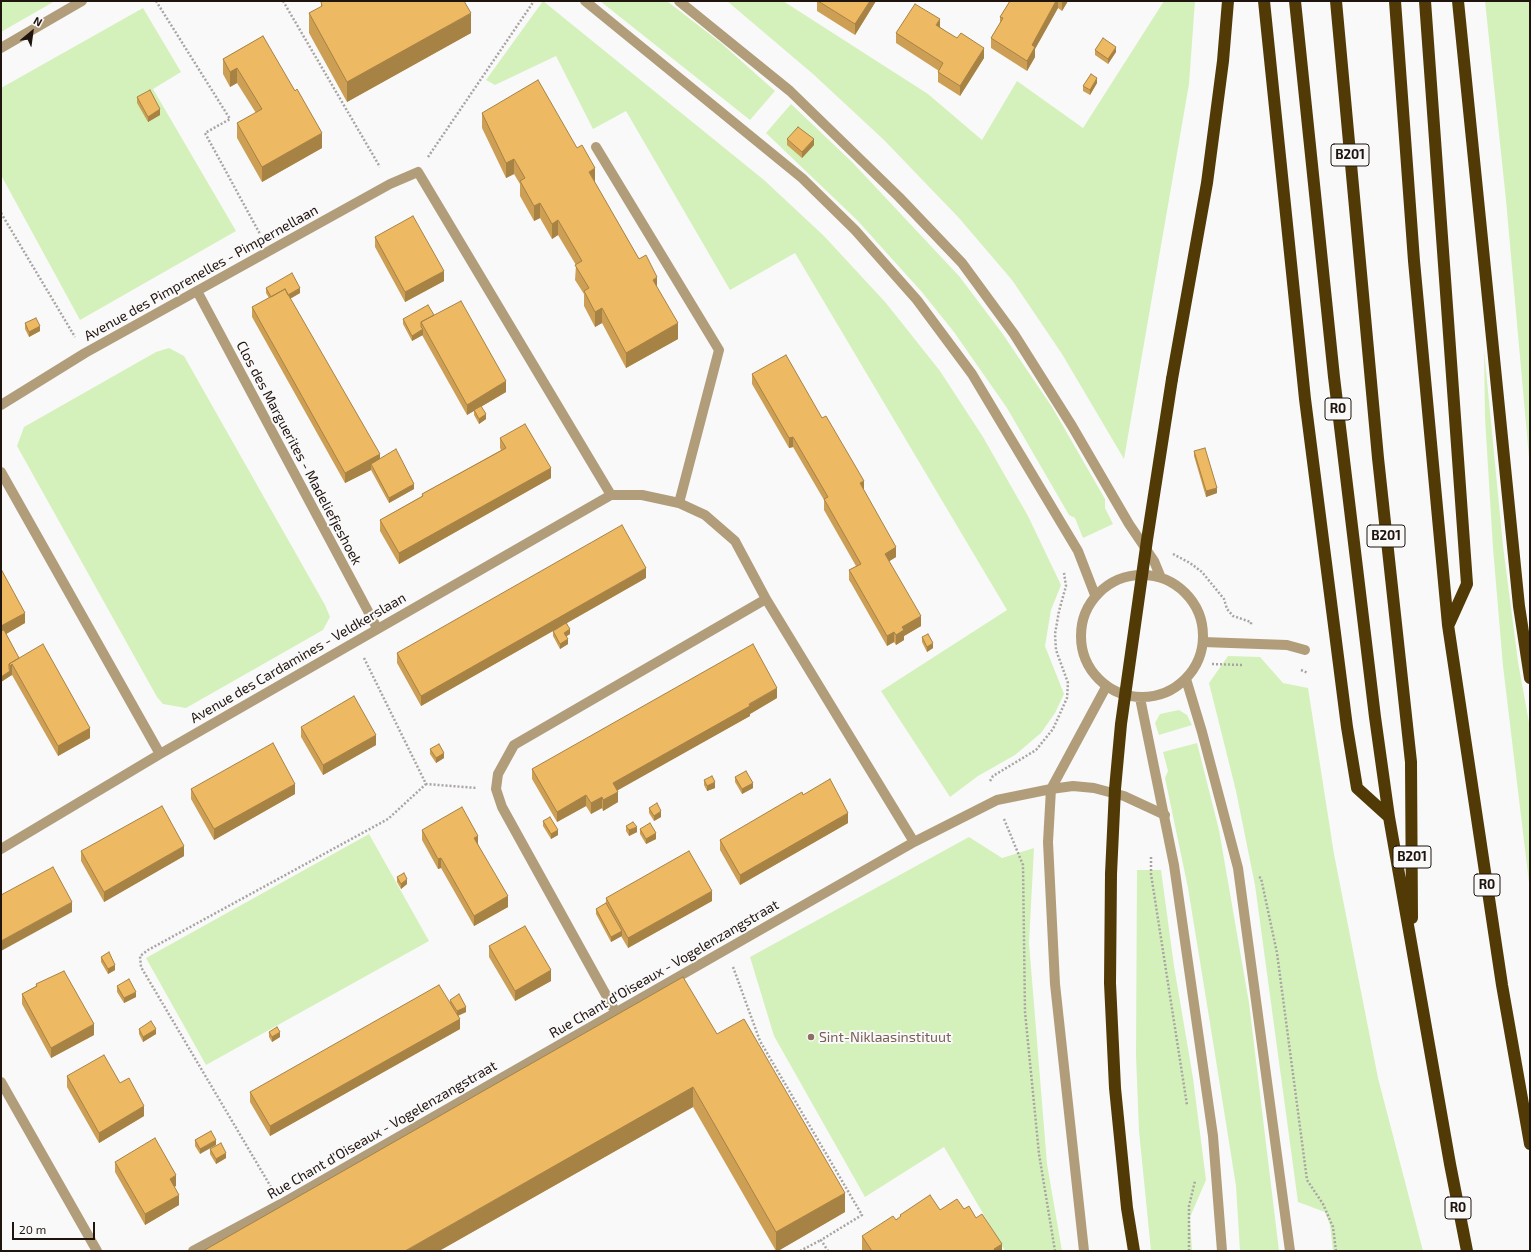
<!DOCTYPE html>
<html>
<head>
<meta charset="utf-8">
<style>
  body { margin:0 }
  #map { position:relative; width:1531px; height:1252px; overflow:hidden; background:#f9f9f9; font-family:"Exo 2",sans-serif }
  canvas { display:block }
  .frame { position:absolute; inset:0; border:2px solid #20140f; pointer-events:none }
  .north { position:absolute; left:12px; top:12px; width:40px; height:40px; -webkit-text-stroke:3px #f9f9f9; paint-order:stroke; rotate:29deg; font-size:11px; font-weight:700; line-height:16px; text-align:center; color:#20140f }
  .north::after { content:''; display:block; margin:auto; width:14px; height:18px; background:#20140f; clip-path:polygon(50% 0,100% 100%,50% 72%,0 100%) }
  .scale { position:absolute; left:12px; top:1222px; width:83px; height:18px; box-sizing:border-box; border:2px solid #20140f; border-top:0; padding-left:5px; font-size:12px; line-height:14px; white-space:nowrap; color:#20140f; -webkit-text-stroke:3px #f9f9f9; paint-order:stroke }
</style>
</head>
<body>
<div id="map">
<canvas width="1531" height="1252"></canvas>
<div class="frame"></div>
<div class="north">N</div>
<div class="scale">20 m</div>
</div>
<script>
const c = document.querySelector('canvas').getContext('2d');
c.lineJoin = 'round';
function fill(path, color) {
  c.fillStyle = color;
  c.fill(path, 'evenodd');
}
function shape(rows) {
  const path = new Path2D();
  for (const r of rows) {
    if (r.length === 3) {
      path.moveTo(r[0] + r[2], r[1]);
      path.arc(r[0], r[1], r[2], 0, 2 * Math.PI);
      continue;
    }
    path.moveTo(r[0], r[1]);
    for (let i = 2; i < r.length; i += 2) path.lineTo(r[i], r[i + 1]);
  }
  return path;
}
function strokePath(path, color, width, dash) {
  c.strokeStyle = color;
  c.lineWidth = width;
  c.lineCap = dash ? 'butt' : 'round';
  c.setLineDash(dash || []);
  c.stroke(path);
}
function label(font, color, halo, rows, align = 'center') {
  c.font = font + ' "Exo 2",sans-serif';
  c.lineWidth = 4;
  c.setLineDash([]);
  c.textBaseline = 'middle';
  c.strokeStyle = halo;
  c.fillStyle = color;
  for (const [text, x, y, turn = 0] of rows) {
    c.save();
    c.translate(x, y);
    c.rotate((+turn || 0) * Math.PI / 180);
    c.textAlign = isNaN(turn) ? turn : align;
    if (halo) c.strokeText(text, 0, 0);
    c.fillText(text, 0, 0);
    c.restore();
  }
}
fill(shape([
  [1,1,55,1,1,32],
  [543,1,764,180,824,236,886,303,940,371,983,437,1028,516,1061,585,1051,610,1045,646,1064,694,1055,713,1041,733,1015,755,978,776,950,797,881,691,1007,610,795,253,730,290,626,111,593,129,556,56,495,85,486,80],
  [600,1,667,1,721,43,775,91,750,120],
  [727,1,783,1,928,94,982,140,1017,81,1083,128,1164,1,1195,1,1189,84,1124,459,1062,354,1012,280,959,218,884,140,813,74],
  [1485,1,1530,1,1530,469,1506,200],
  [143,8,181,72,153,89,236,231,80,320,1,175,1,88],
  [791,104,852,162,959,276,1002,333,1052,407,1105,499,1105,508,1113,524,1083,538,1075,518,1069,515,1007,408,954,332,921,291,857,220,766,133],
  [169,348,184,356,325,605,330,617,323,630,186,708,163,704,157,697,17,446,24,427,156,352],
  [1484,350,1503,546,1518,662,1530,728,1530,891,1503,666,1493,548,1485,418],
  [1228,656,1260,657,1283,683,1308,688,1334,854,1378,1078,1423,1251,1333,1251,1330,1225,1325,1212,1298,1202,1255,885,1236,791,1209,683],
  [1179,710,1187,715,1192,725,1159,735,1155,723,1160,714],
  [1197,743,1219,830,1249,1003,1279,1251,1240,1251,1236,1186,1210,1023,1188,888,1165,778,1168,771,1163,752],
  [369,834,429,941,206,1065,146,958],
  [969,837,1002,858,1034,848,1029,943,1047,1164,1062,1251,1005,1251,944,1147,865,1197,774,1036,750,957],
  [1137,870,1161,870,1174,966,1193,1078,1206,1180,1190,1217,1192,1251,1151,1251,1139,1131,1136,1055]
]), '#d4f1bb');
strokePath(shape([
  [156,1,230,119,205,133,260,234],
  [283,1,380,167],
  [428,157,534,1],
  [1,213,75,337],
  [1173,554,1190,563,1202,572,1224,599,1227,609,1233,616,1251,622,1251,625],
  [364,658,426,784,477,788],
  [1212,664,1243,665],
  [1301,670,1308,673],
  [990,781,993,776,1036,750,1053,729,1067,698,1068,683,1056,650,1055,634,1059,611,1066,586,1064,573],
  [1004,819,1023,865,1025,1012,1039,1154,1055,1251],
  [1151,857,1151,874,1187,1105],
  [1259,877,1261,878,1277,953,1307,1180,1323,1204,1333,1227,1336,1251],
  [733,967,760,1041,862,1215,821,1240,828,1251],
  [271,1187,141,967,140,956,148,950,388,819,426,784],
  [800,1251,821,1240],
  [1189,1251,1189,1206,1195,1181]
]), '#a9a4a2', 2.5, [2, 2]);
strokePath(shape([
  [1203,642,1287,645,1305,650]
]), '#b19d7a', 10);
strokePath(shape([
  [1,48,82,1],
  [596,147,719,350,679,503],
  [197,291,377,628],
  [1,405,85,353,390,184,418,172,611,495],
  [1,472,160,754],
  [1,849,160,754,611,495,642,495,679,503,705,515,735,541,766,599,914,842],
  [616,1013,502,807,496,789,498,774,514,745,766,599],
  [1,1082,97,1251],
  [193,1251,281,1204,914,842,997,800,1051,789,1073,786,1094,788,1124,796,1165,815],
  [1084,1251,1055,984,1048,842,1051,789,1106,687]
]), '#b19d7a', 10);
strokePath(shape([
  [585,1,802,178,855,230,917,300,972,374,1078,551,1095,595],
  [679,1,790,91,899,197,962,263,1014,334,1072,426,1129,524,1154,561,1161,578],
  [1142,636,61],
  [1186,679,1202,732,1238,868,1290,1251],
  [1140,698,1174,865,1213,1136,1222,1251]
]), '#b19d7a', 10);
strokePath(shape([
  [1264,1,1305,399,1347,727,1357,788,1389,817],
  [1295,1,1334,377,1375,717,1389,817,1450,1164,1467,1251],
  [1336,1,1378,458,1411,762,1412,918],
  [1395,1,1414,261,1448,625,1502,985,1530,1144],
  [1425,1,1467,584,1449,624],
  [1458,1,1519,606,1530,678],
  [1172,379,1207,183,1223,61,1228,1],
  [1111,874,1110,983,1115,1088,1127,1208,1134,1251]
]), '#513a05', 12);
strokePath(shape([
  [1111,874,1115,789,1121,724,1147,540,1172,379]
]), '#513a05', 12);
fill(shape([
  [817,1,876,1,855,35,817,11],
  [1010,1,1068,1,1062,11,1058,8,1035,49,1035,57,1027,71,991,48,991,38,1000,23,1000,17],
  [321,2,471,33,347,102,309,33,309,13,321,7],
  [940,27,984,58,960,96,938,82,938,72,939,71,896,43,896,33],
  [263,36,322,148,262,182,237,138,237,123,256,113,237,83,230,87,223,74,223,59],
  [1095,50,1116,52,1108,64,1095,55],
  [1097,83,1090,95,1083,91,1083,86],
  [137,97,160,115,148,122,137,103],
  [482,113,595,183,639,259,657,288,678,339,626,368,602,323,595,327,584,306,584,294,575,280,576,265,558,235,552,239,540,218,534,221,520,196,520,184,514,174,506,178,482,128],
  [787,139,814,145,802,158,787,145],
  [375,237,444,281,405,302,375,247],
  [266,288,300,293,290,299,380,459,414,489,389,503,371,470,345,483,252,317,252,307,269,298,266,293],
  [434,315,506,392,467,415,422,335,412,341,403,324,403,319],
  [25,323,40,331,29,337,25,329],
  [752,374,864,491,896,557,889,561,921,626,904,636,904,640,896,645,894,642,887,646,851,583,849,580,849,570,856,566,824,510,824,500,793,447,789,448,752,384],
  [474,410,486,419,479,424,474,415],
  [500,438,551,478,399,564,380,531,380,520,422,496,422,494,501,450,500,448],
  [1194,451,1217,493,1206,497,1194,456],
  [1,569,25,623,6,634,19,658,90,738,58,756,12,675,1,682],
  [646,578,567,623,570,634,566,636,568,644,560,649,553,636,553,631,421,706,397,663,397,653],
  [922,637,933,648,927,652,922,642],
  [777,698,750,714,750,716,617,790,618,802,603,811,602,808,591,814,586,806,557,822,532,779,532,769],
  [301,727,376,745,323,775,301,737],
  [430,749,444,758,436,763,430,754],
  [735,777,753,788,742,794,735,782],
  [704,780,715,788,707,791,704,785],
  [191,789,295,794,214,840,191,799],
  [803,795,848,823,740,885,720,850,720,840],
  [649,808,661,817,654,821,649,813],
  [543,821,558,835,551,839,543,826],
  [626,826,637,832,629,836,626,831],
  [640,829,656,839,646,844,640,834],
  [422,830,478,844,508,907,474,926,441,868,438,869,422,840],
  [81,851,184,856,104,902,81,861],
  [397,877,407,884,401,889,397,882],
  [606,898,712,901,628,948,621,936,611,942,596,914,596,909,606,903],
  [489,946,551,981,515,1001,489,957],
  [101,957,115,970,108,974,101,962],
  [36,984,94,1035,51,1058,22,1004,22,994,36,986],
  [117,986,136,997,124,1003,117,992],
  [450,1000,466,1012,458,1016,460,1029,270,1136,250,1102,250,1092,450,1003],
  [139,1029,156,1034,143,1042,139,1034],
  [269,1032,280,1037,272,1042,269,1037],
  [717,1034,845,1212,778,1251,776,1251,693,1107,439,1251],
  [67,1076,144,1116,99,1143,67,1087],
  [211,1131,200,1154,195,1146,195,1140],
  [210,1149,226,1158,216,1164,210,1154],
  [115,1162,176,1186,174,1187,179,1205,145,1225,115,1172],
  [964,1209,976,1218,1002,1251,862,1251,862,1236,896,1220,900,1217,900,1215,940,1210]
]), '#cd9f55');
fill(shape([
  [870,1,876,1,855,35,855,24],
  [1056,1,1058,1,1058,8,1035,49,1035,57,1027,71,1027,61,1032,45],
  [1062,1,1068,1,1062,11],
  [471,13,471,33,347,102,347,82],
  [940,19,940,29,936,25],
  [1116,47,1116,52,1108,64,1108,59],
  [984,48,984,58,960,96,960,86],
  [237,68,237,83,230,87,230,72],
  [1097,78,1097,83,1090,95,1090,90],
  [160,109,160,115,148,122,148,117],
  [322,133,322,148,262,182,262,167],
  [814,139,814,145,802,158,802,152],
  [514,159,514,174,506,178,506,163],
  [595,168,595,183,589,172],
  [540,203,540,218,534,221,534,206],
  [558,220,558,235,552,239,552,224],
  [444,271,444,281,405,302,405,292],
  [657,277,657,292,653,280],
  [300,288,300,293,286,301,286,296],
  [602,308,602,323,595,327,595,312],
  [678,323,678,339,626,368,626,353],
  [40,326,40,331,29,337,29,332],
  [423,329,423,335,412,341,412,336],
  [506,381,506,392,467,415,467,405],
  [486,414,486,419,479,424,479,419],
  [793,437,793,447,789,448,789,438],
  [380,454,380,464,371,464,371,470,345,483,345,473],
  [551,468,551,478,399,564,399,553],
  [864,481,864,491,860,483],
  [414,484,414,489,389,503,389,498],
  [1217,488,1217,493,1206,497,1206,491],
  [896,547,896,557,885,564,885,554],
  [646,568,646,578,421,706,421,696],
  [25,613,25,623,1,637,1,626],
  [921,616,921,626,904,636,904,640,896,645,896,635,902,627],
  [570,629,570,634,564,638,564,633],
  [894,632,894,642,887,646,887,636],
  [568,639,568,644,560,649,560,644],
  [933,643,933,648,927,652,927,647],
  [12,664,12,675,10,676,10,666],
  [10,671,10,676,1,682,1,677],
  [777,688,777,698,750,714,750,716,613,793,613,783],
  [90,728,90,738,58,756,58,746],
  [376,735,376,745,323,775,323,765],
  [444,753,444,758,436,763,436,758],
  [715,782,715,788,707,791,707,786],
  [753,783,753,788,742,794,742,789],
  [295,784,295,794,214,840,214,829],
  [618,792,618,802,603,811,603,800],
  [586,795,586,806,557,822,557,812],
  [602,797,602,808,591,814,591,803],
  [661,811,661,817,654,821,654,816],
  [848,813,848,823,740,885,740,875],
  [637,827,637,832,629,836,629,830],
  [558,830,558,835,551,839,551,834],
  [656,833,656,839,646,844,646,839],
  [478,836,478,846,474,838],
  [184,846,184,856,104,902,104,892],
  [441,858,441,868,438,869,438,859],
  [407,879,407,884,401,889,401,884],
  [712,891,712,901,628,948,628,938],
  [508,896,508,907,474,926,474,916],
  [72,902,72,912,1,951,1,941],
  [622,931,622,936,611,942,611,937],
  [115,965,115,970,108,974,108,969],
  [551,970,551,981,515,1001,515,991],
  [136,992,136,997,124,1003,124,998],
  [466,1007,466,1012,457,1016,457,1011],
  [460,1019,460,1029,270,1136,270,1126],
  [94,1024,94,1035,51,1058,51,1048],
  [156,1029,156,1034,143,1042,143,1037],
  [280,1032,280,1037,272,1042,272,1037],
  [693,1087,693,1107,439,1251,405,1251],
  [144,1106,144,1116,99,1143,99,1133],
  [216,1140,216,1145,200,1154,200,1149],
  [226,1153,226,1158,216,1164,216,1159],
  [176,1175,176,1186,170,1189,170,1179],
  [845,1193,845,1212,778,1251,776,1251,776,1232],
  [179,1195,179,1205,145,1225,145,1214],
  [1002,1244,1002,1251,994,1251,994,1249]
]), '#a78245');
const building = shape([
  [322,1,464,1,471,13,347,82,309,13,322,6,321,2,322,1],
  [818,1,870,1,855,24,818,1],
  [1010,1,1056,1,1032,45,1035,47,1027,61,991,38,1003,18,1000,17,1010,1],
  [915,4,940,19,936,25,947,32,957,38,961,33,984,48,960,86,938,72,943,63,896,33,915,4],
  [263,36,295,91,297,89,322,133,262,167,237,123,262,109,237,68,230,72,223,59,263,36],
  [1103,38,1116,47,1108,59,1095,50,1103,38],
  [1091,74,1097,78,1090,90,1083,86,1091,74],
  [538,80,577,148,582,145,595,168,589,172,639,259,646,255,657,277,653,280,678,323,626,353,602,308,595,312,584,291,589,288,575,265,582,261,558,220,552,224,540,203,534,206,520,181,525,178,514,159,506,163,482,113,538,80],
  [150,90,160,109,148,117,137,97,150,90],
  [798,127,814,139,802,152,787,139,798,127],
  [413,216,444,271,405,292,375,237,413,216],
  [292,273,300,288,288,295,285,289,271,297,266,288,292,273],
  [285,289,380,454,345,473,252,307,285,289],
  [461,301,506,381,467,405,421,322,461,301],
  [428,305,434,315,421,322,421,327,423,329,412,336,403,319,428,305],
  [36,318,40,326,29,332,25,323,36,318],
  [786,355,822,418,826,416,864,481,860,483,896,547,885,554,921,616,902,627,904,630,896,635,894,632,887,636,851,573,849,570,861,564,824,499,828,497,793,437,789,438,752,374,786,355],
  [481,406,486,414,479,419,474,410,481,406],
  [525,424,551,468,399,553,380,520,423,496,422,494,506,448,500,438,525,424],
  [1205,448,1217,488,1206,491,1194,451,1205,448],
  [396,449,414,484,389,498,371,464,396,449],
  [622,525,646,568,421,696,397,653,622,525],
  [1,569,25,613,1,626,1,569],
  [566,623,570,629,564,633,568,639,560,644,553,631,566,623],
  [4,630,19,658,9,664,9,669,10,671,1,677,1,631,4,630],
  [928,634,933,643,927,647,922,637,928,634],
  [43,644,90,728,58,746,12,664,10,666,9,664,43,644],
  [753,644,777,688,749,704,750,706,613,783,618,792,603,800,602,797,591,803,586,795,557,812,532,769,753,644],
  [354,696,376,735,323,765,301,727,354,696],
  [273,743,295,784,214,829,191,789,273,743],
  [439,744,444,753,436,758,430,749,439,744],
  [746,771,753,783,742,789,735,777,746,771],
  [712,776,715,782,707,786,704,780,712,776],
  [830,779,848,813,740,875,720,840,802,792,803,795,830,779],
  [657,803,661,811,654,816,649,808,657,803],
  [162,806,184,846,104,892,81,851,162,806],
  [462,807,478,836,474,838,508,896,474,916,441,858,438,859,422,830,462,807],
  [550,817,558,830,551,834,543,821,550,817],
  [633,822,637,827,629,830,626,826,633,822],
  [650,823,656,833,646,839,640,829,650,823],
  [689,851,712,891,628,938,606,898,689,851],
  [53,867,72,902,1,941,1,895,53,867],
  [404,873,407,879,401,884,397,877,404,873],
  [606,903,622,931,611,937,596,909,606,903],
  [525,926,551,970,515,991,489,946,525,926],
  [109,952,115,965,108,969,101,957,109,952],
  [64,971,94,1024,51,1048,22,994,37,986,36,984,64,971],
  [683,977,717,1034,744,1019,845,1193,776,1232,693,1087,405,1251,203,1251,683,977],
  [129,979,136,992,124,998,117,986,129,979],
  [439,985,460,1019,270,1126,250,1092,439,985],
  [459,994,466,1007,457,1011,450,1000,459,994],
  [151,1021,156,1029,143,1037,139,1029,151,1021],
  [277,1027,280,1032,272,1037,269,1032,277,1027],
  [104,1055,120,1083,129,1078,144,1106,99,1133,67,1076,104,1055],
  [211,1131,216,1140,200,1149,195,1140,211,1131],
  [155,1138,176,1175,170,1179,179,1195,145,1214,115,1162,155,1138],
  [221,1143,226,1153,216,1159,210,1149,221,1143],
  [930,1195,940,1210,957,1199,964,1209,969,1206,976,1218,982,1214,1002,1244,994,1249,995,1251,872,1251,862,1236,893,1216,896,1220,901,1216,900,1215,930,1195]
]);
fill(building, '#eeb963');
strokePath(building, '#a78245', 1);
for (const [x, y, r, color] of [
  [811,1037,4,"#8d6e63"]
]) {
  const dot = new Path2D();
  dot.arc(x, y, r, 0, 2 * Math.PI);
  c.fillStyle = color;
  c.fill(dot);
  strokePath(dot, '#f9f9f9', 1.5);
}
for (const [x, y, w] of [
  [1350,155,38],
  [1338,409,26],
  [1386,536,38],
  [1412,857,38],
  [1487,885,26],
  [1458,1208,26]
]) {
  const box = new Path2D();
  box.roundRect(x - w / 2, y - 11, w, 22, 3);
  c.fillStyle = '#f9f9f9';
  c.fill(box);
  strokePath(box, '#20140f', 1);
}
label('bold 13px', '#20140f', null, [
  ["B201",1350,155],
  ["R0",1338,409],
  ["B201",1386,536],
  ["B201",1412,857],
  ["R0",1487,885],
  ["R0",1458,1208]
]);
label('14px', '#20140f', '#f9f9f9', [
  ["Avenue des Pimprenelles - Pimpernellaan",201,273,-29],
  ["Clos des Marguerites - Madeliefjeshoek",299,453,62],
  ["Avenue des Cardamines - Veldkerslaan",298,658,-30],
  ["Rue Chant d'Oiseaux - Vogelenzangstraat",664,969,-30],
  ["Rue Chant d'Oiseaux - Vogelenzangstraat",382,1130,-30]
]);
label('14px', '#785e54', '#f9f9f9', [
  ["Sint-Niklaasinstituut",819,1037]
], 'left');
</script>
</body>
</html>
